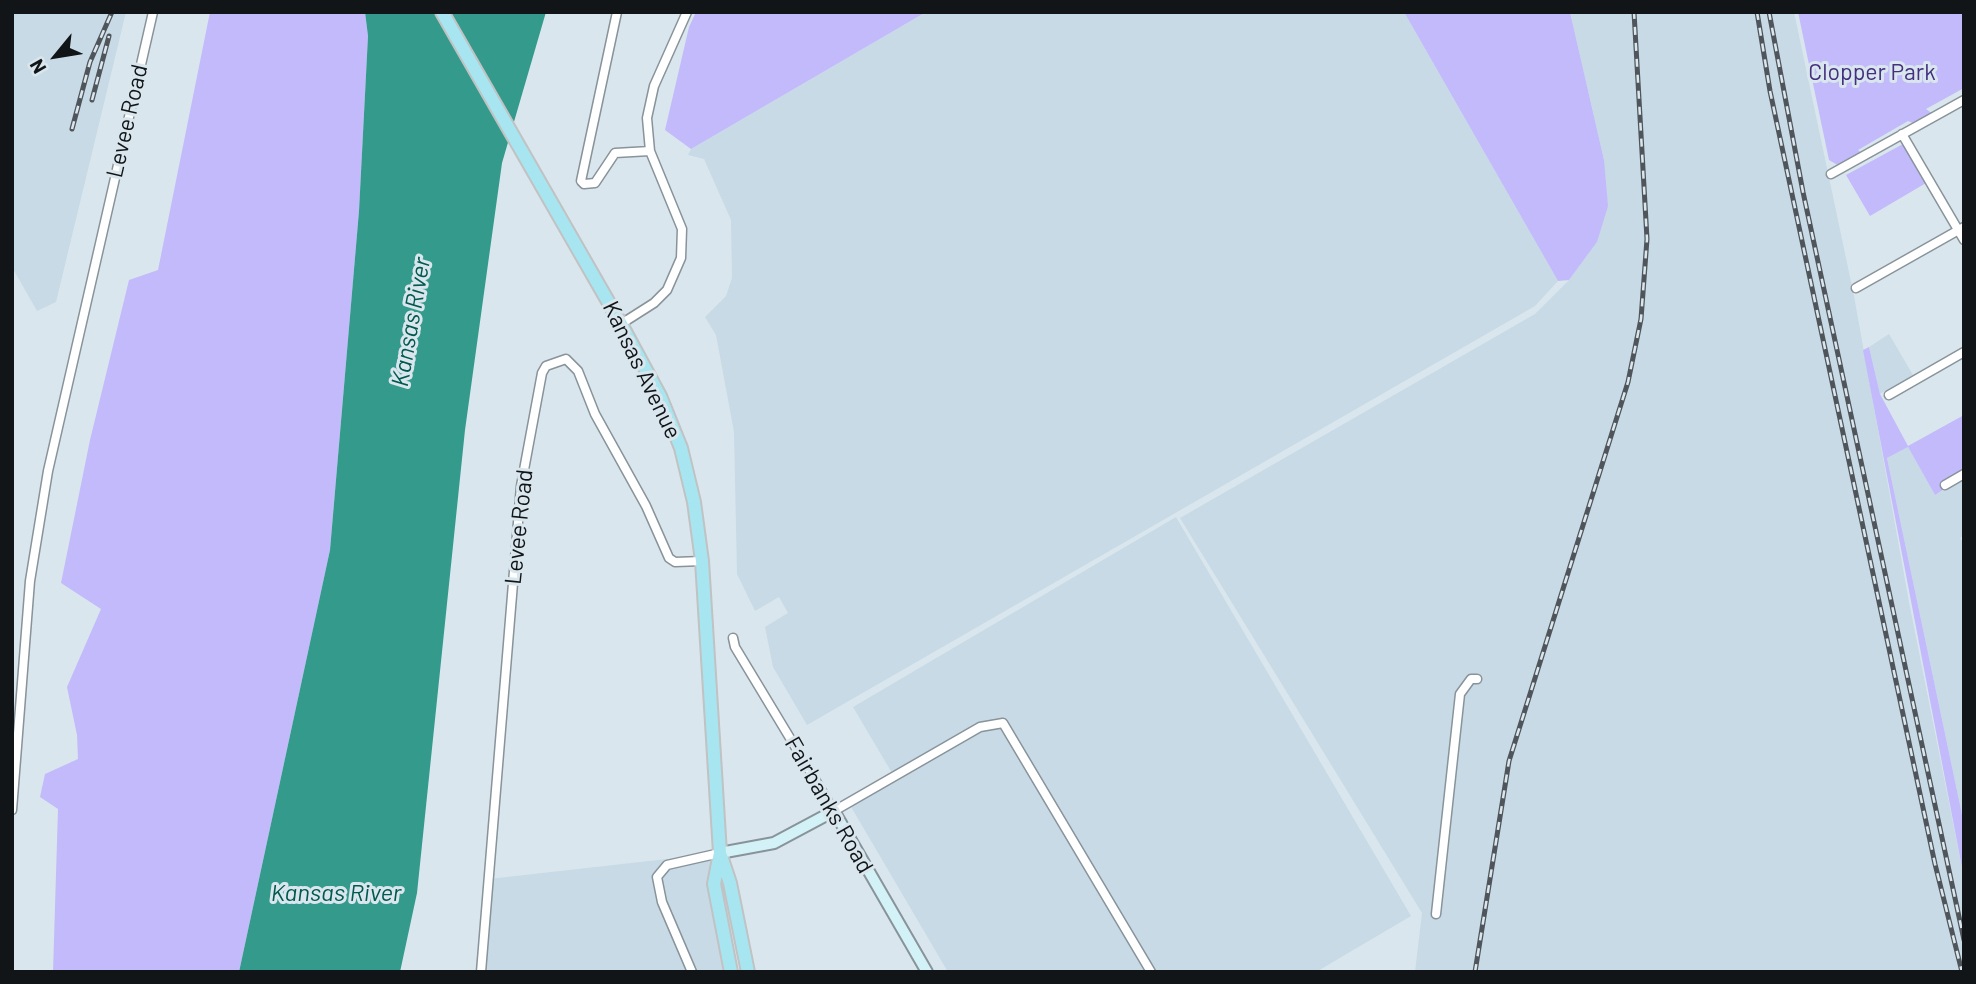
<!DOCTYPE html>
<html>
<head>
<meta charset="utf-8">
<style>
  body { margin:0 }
  #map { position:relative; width:1976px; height:984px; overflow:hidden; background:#dae6ed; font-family:Barlow,sans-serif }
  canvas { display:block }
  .frame { position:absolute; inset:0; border:14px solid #111518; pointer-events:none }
  .north { position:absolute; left:21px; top:21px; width:70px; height:70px; -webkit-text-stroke:5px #dae6ed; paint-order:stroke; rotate:240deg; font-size:19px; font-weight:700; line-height:28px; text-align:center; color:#111518 }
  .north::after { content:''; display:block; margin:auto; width:24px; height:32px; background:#111518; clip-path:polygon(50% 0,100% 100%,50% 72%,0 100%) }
</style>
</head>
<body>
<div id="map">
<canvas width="1976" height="984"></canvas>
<div class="frame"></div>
<div class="north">N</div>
</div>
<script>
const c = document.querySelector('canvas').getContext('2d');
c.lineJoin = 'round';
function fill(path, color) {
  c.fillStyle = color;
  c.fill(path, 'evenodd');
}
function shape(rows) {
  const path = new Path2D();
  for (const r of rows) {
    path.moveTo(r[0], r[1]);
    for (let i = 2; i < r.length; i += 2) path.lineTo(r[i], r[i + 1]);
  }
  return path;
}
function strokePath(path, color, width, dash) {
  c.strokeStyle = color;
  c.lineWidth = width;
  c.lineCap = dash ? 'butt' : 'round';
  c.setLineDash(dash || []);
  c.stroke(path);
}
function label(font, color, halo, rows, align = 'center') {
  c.font = font + ' Barlow,sans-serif';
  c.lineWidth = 6;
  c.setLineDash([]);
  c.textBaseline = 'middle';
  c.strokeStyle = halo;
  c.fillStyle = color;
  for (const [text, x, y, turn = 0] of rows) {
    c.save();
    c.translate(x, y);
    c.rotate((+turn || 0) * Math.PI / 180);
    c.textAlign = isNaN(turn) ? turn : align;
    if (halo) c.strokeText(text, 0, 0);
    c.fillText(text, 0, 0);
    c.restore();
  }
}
fill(shape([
  [12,12,126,12,56,302,37,311,12,267],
  [926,12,1404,12,1558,281,1535,306,807,725,773,667,765,627,788,613,779,597,755,611,737,574,734,432,716,335,705,317,726,296,732,278,731,220,704,159,688,155,691,149],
  [1570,12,1794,12,1854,296,1909,602,1964,878,1964,972,1415,972,1422,913,1180,518,1535,314,1569,280,1597,242,1604,160],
  [1889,334,1913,375,1880,394,1869,347],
  [1908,447,1935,495,1964,479,1964,535,1960,538,1964,544,1964,824,1887,458],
  [1176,517,1411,916,1316,972,948,972,847,800,892,773,853,707],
  [720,853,714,884,731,972,481,972,489,879]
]), '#c7dae6');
fill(shape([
  [210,12,365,12,368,36,359,211,330,550,239,972,53,972,58,809,40,797,45,774,78,759,77,735,67,687,101,609,61,583,90,440,129,280,158,270],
  [696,12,926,12,691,149,665,130,689,27],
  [1404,12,1570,12,1604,160,1608,206,1597,242,1569,280,1558,281],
  [1798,12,1964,12,1964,88,1926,109,1933,114,1915,124,1908,121,1858,150,1863,154,1841,167,1829,160],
  [1903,144,1926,183,1870,216,1846,175],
  [1869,347,1880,394,1908,446,1964,415,1964,471,1941,484,1943,490,1935,495,1908,447,1887,458,1964,824,1964,878,1863,350]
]), '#c2bafb');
fill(shape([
  [365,12,546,12,502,163,465,430,417,893,400,972,239,972,330,550,359,211,368,36]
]), '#349a8c');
const street = shape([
  [617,12,581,181,584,184,595,183,615,153,650,151],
  [1902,134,1964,240],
  [1831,174,1964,100],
  [1856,288,1964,227],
  [621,324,654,303,667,290,681,258,682,229,650,151,647,118,654,86,687,12],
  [1889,395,1964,352],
  [1945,485,1964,474],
  [733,638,735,647,834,811,980,727,1003,723,1151,972],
  [12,810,30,581,48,471,153,12],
  [1436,914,1460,694,1471,679,1477,679],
  [481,972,521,486,542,373,546,366,566,359,578,371,595,414,646,506,669,558,675,562,702,561],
  [692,972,662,902,657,877,667,865,720,853]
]);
const secondary = shape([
  [720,853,774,843,834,811,927,972]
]);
const primary = shape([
  [442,12,621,324,660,396,681,448,694,502,702,561,720,853,714,884,731,972],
  [721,856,730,883,748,972]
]);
strokePath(street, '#88939a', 11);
strokePath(secondary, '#88939a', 14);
strokePath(primary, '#c1c2c3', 16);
strokePath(street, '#fff', 8);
strokePath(secondary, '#d3f2f8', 10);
strokePath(primary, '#a7e6f0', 12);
const rail = shape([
  [1757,12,1770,91,1935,864,1962,972],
  [1769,12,1803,192,1964,940],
  [92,100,109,36],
  [72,129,90,62,112,12],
  [1475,972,1509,761,1628,382,1641,319,1647,239,1634,12]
]);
strokePath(rail, '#4f555a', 5);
strokePath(rail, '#dae6ed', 2.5, [8]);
label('23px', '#43307e', '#dae6ed', [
  ["Clopper Park",1872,72]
]);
label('23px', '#111518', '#dae6ed', [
  ["Levee Road",127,121,-77],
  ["Kansas Avenue",642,370,64],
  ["Levee Road",519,527,-84],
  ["Fairbanks Road",829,805,60]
]);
label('italic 24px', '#00594f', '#dae6ed', [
  ["Kansas River",411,322,-80],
  ["Kansas River",336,893]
]);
</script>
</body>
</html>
